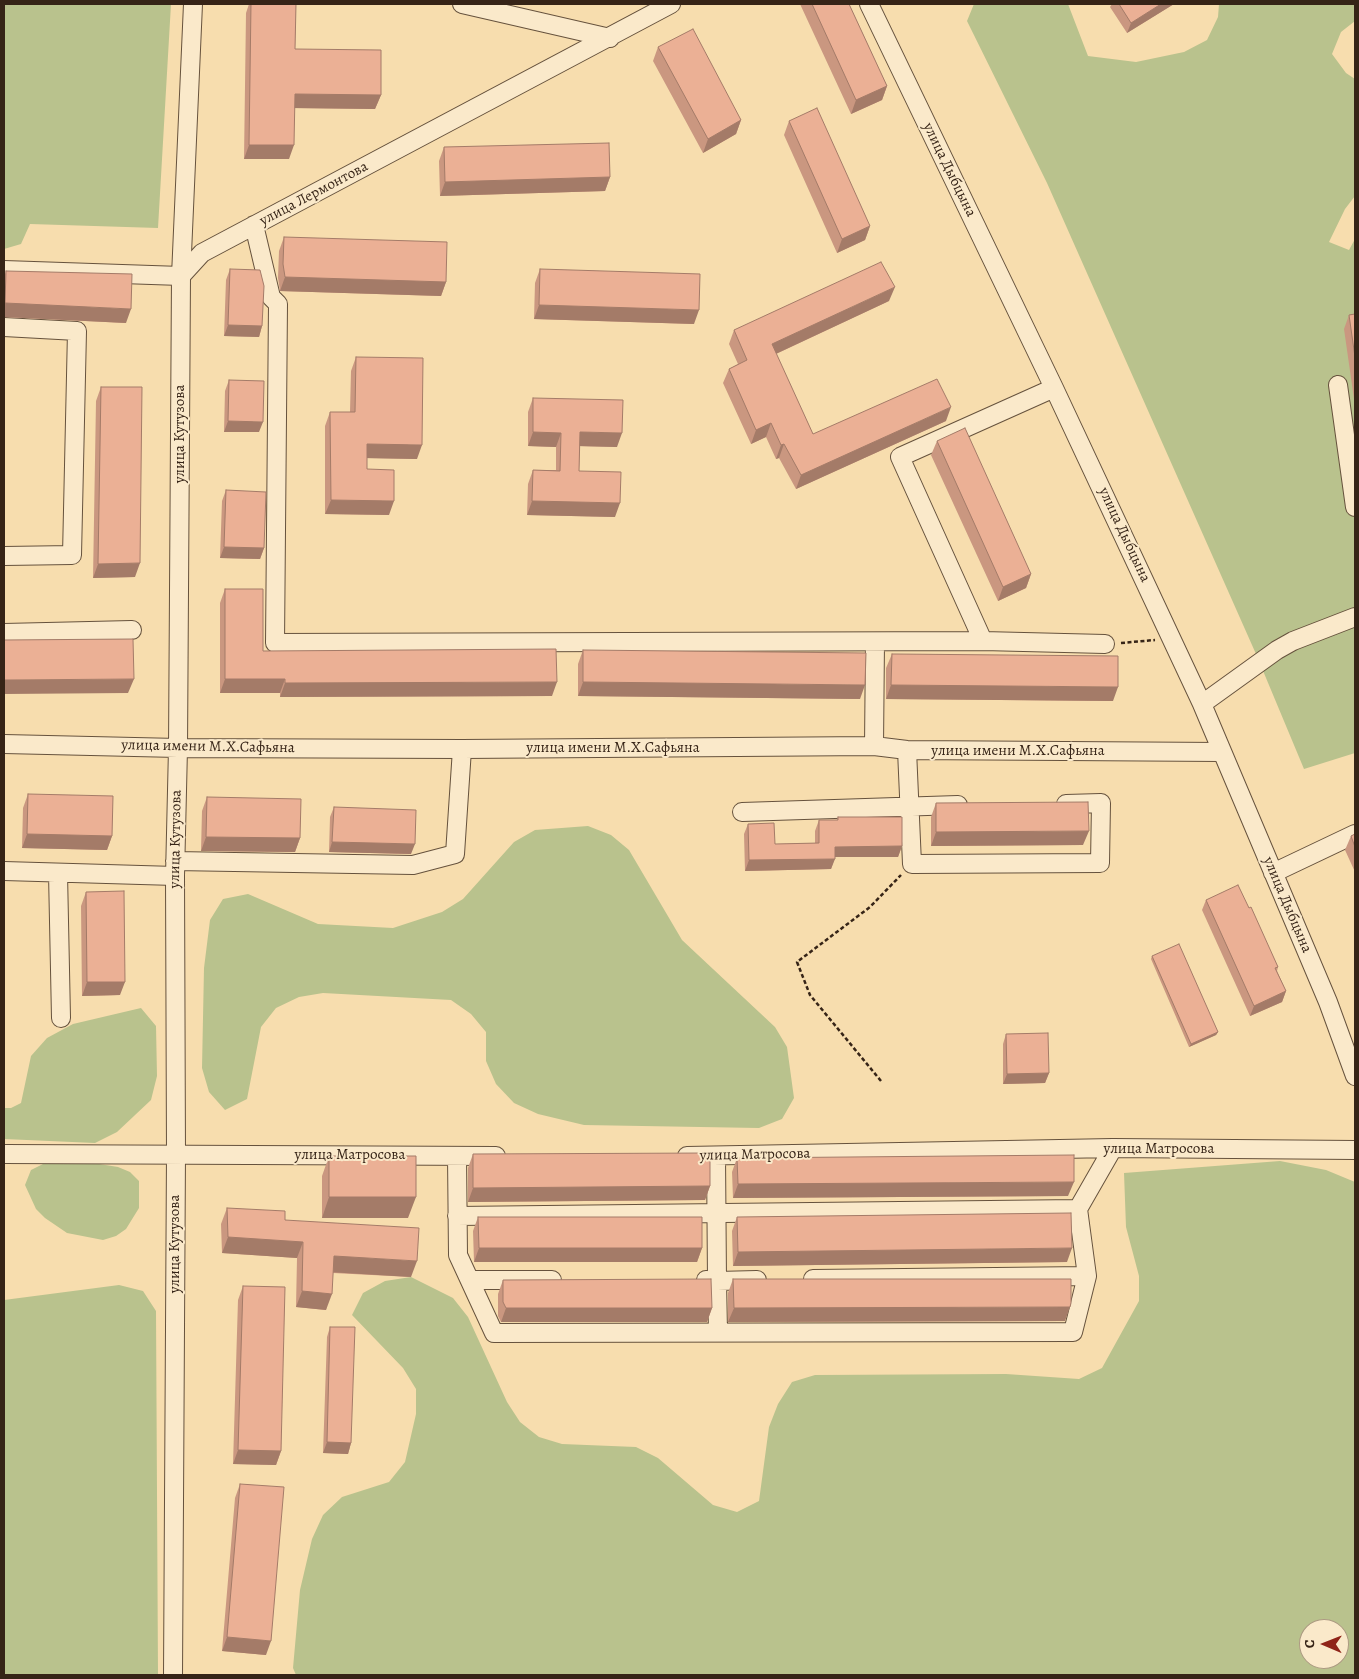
<!DOCTYPE html>
<html>
<head>
<meta charset="utf-8">
<style>
  body { margin:0 }
  #map { position:relative; width:1359px; height:1679px; overflow:hidden; background:#f7ddae; font-family:Alegreya,serif }
  canvas { display:block }
  .frame { position:absolute; inset:0; border:5px solid #362417; pointer-events:none }
  .north { position:absolute; left:1299px; top:1619px; width:50px; height:50px; box-sizing:border-box; background:#fae9ca; border:1px solid #ac9a82; border-radius:50%; rotate:271deg; font-size:14px; font-weight:700; line-height:20px; text-align:center; color:#362417 }
  .north::after { content:''; display:block; margin:auto; width:18px; height:22px; background:#8f2418; clip-path:polygon(50% 0,100% 100%,50% 72%,0 100%) }
</style>
</head>
<body>
<div id="map">
<canvas width="1359" height="1679"></canvas>
<div class="frame"></div>
<div class="north">С</div>
</div>
<script>
const c = document.querySelector('canvas').getContext('2d');
c.lineJoin = 'round';
function fill(path, color) {
  c.fillStyle = color;
  c.fill(path, 'evenodd');
}
function shape(rows) {
  const path = new Path2D();
  for (const r of rows) {
    path.moveTo(r[0], r[1]);
    for (let i = 2; i < r.length; i += 2) path.lineTo(r[i], r[i + 1]);
  }
  return path;
}
function strokePath(path, color, width, dash) {
  c.strokeStyle = color;
  c.lineWidth = width;
  c.lineCap = dash ? 'butt' : 'round';
  c.setLineDash(dash || []);
  c.stroke(path);
}
function label(font, color, halo, rows, align = 'center') {
  c.font = font + ' Alegreya,serif';
  c.lineWidth = 4;
  c.setLineDash([]);
  c.textBaseline = 'middle';
  c.strokeStyle = halo;
  c.fillStyle = color;
  for (const [text, x, y, turn = 0] of rows) {
    c.save();
    c.translate(x, y);
    c.rotate((+turn || 0) * Math.PI / 180);
    c.textAlign = isNaN(turn) ? turn : align;
    if (halo) c.strokeText(text, 0, 0);
    c.fillText(text, 0, 0);
    c.restore();
  }
}
fill(shape([
  [4,4,171,4,158,228,30,224,21,244,4,249],
  [974,4,1068,4,1088,56,1136,62,1184,52,1207,40,1218,17,1219,4,1355,4,1355,21,1341,32,1332,54,1346,73,1355,79,1355,196,1345,209,1329,242,1349,250,1355,239,1355,753,1304,769,1256,654,1047,183,967,21],
  [588,826,611,835,629,850,682,940,775,1027,787,1047,794,1098,782,1119,759,1128,584,1125,538,1114,514,1103,496,1084,486,1061,486,1032,471,1014,451,1000,323,993,299,997,276,1008,261,1027,247,1099,225,1110,209,1092,202,1068,204,968,210,920,223,899,248,894,318,924,393,928,442,912,463,899,514,842,535,830],
  [141,1008,156,1026,157,1076,151,1100,117,1132,95,1143,4,1139,4,1108,11,1108,21,1103,31,1056,47,1038,73,1024],
  [1280,1161,1326,1170,1355,1182,1355,1675,296,1675,293,1668,300,1590,312,1539,323,1515,342,1497,389,1482,405,1462,416,1414,416,1389,403,1368,352,1315,363,1293,385,1281,411,1277,453,1298,468,1317,507,1402,520,1422,539,1437,562,1444,636,1447,658,1458,713,1505,737,1512,759,1501,769,1427,778,1404,792,1382,815,1375,1006,1374,1079,1379,1102,1368,1139,1301,1139,1276,1126,1227,1124,1173],
  [1309,1629,1339,1629,1339,1659,1309,1659],
  [93,1163,118,1167,130,1172,139,1181,139,1208,126,1229,116,1236,103,1240,67,1233,45,1218,36,1209,25,1185,31,1170,43,1164],
  [119,1285,143,1291,156,1311,158,1675,4,1675,4,1300]
]), '#b9c28d');
const minor = shape([
  [462,4,610,38],
  [869,4,1054,388,1202,704,1328,1002,1355,1076],
  [254,225,271,297,278,304,275,643,983,641,900,457,1054,388],
  [4,270,181,276,202,253,671,4],
  [4,327,77,331,72,555,4,556],
  [1338,385,1355,507],
  [4,633,132,630],
  [983,641,1105,644],
  [1202,704,1277,650,1293,641,1355,617],
  [4,744,178,748,462,749,874,746,907,750,1222,752],
  [874,746,875,642],
  [907,750,912,864,1100,863,1101,803,1066,804],
  [742,812,958,805],
  [175,861,413,865,455,854,462,749],
  [4,871,175,876],
  [58,873,61,1018],
  [1273,873,1355,834],
  [4,1154,496,1156],
  [457,1156,458,1255,494,1333,1073,1332,1087,1276,813,1279],
  [687,1156,1113,1148,1355,1150],
  [716,1156,717,1281,757,1280],
  [1078,1209,1113,1148],
  [457,1216,1078,1209,1087,1276],
  [470,1280,552,1280],
  [706,1280,717,1281,718,1332],
  [173,1675,176,1154,175,876,178,748,181,276,193,4]
]);
strokePath(minor, '#66523d', 20);
strokePath(shape([
  [1121,643,1155,640],
  [881,1081,810,995,797,962,870,907,901,875]
]), '#362417', 2.5, [4, 2.5]);
strokePath(minor, '#fae9ca', 18);
fill(shape([
  [249,4,296,4,295,49,381,95,375,109,294,108,289,159,244,159,246,13],
  [800,4,849,4,887,86,882,100,851,114],
  [1112,4,1174,4,1127,33,1110,7],
  [658,47,741,120,736,134,703,153,653,61],
  [789,121,870,226,865,240,837,253,784,135],
  [444,147,610,177,605,191,440,196,439,161],
  [284,237,446,282,441,296,280,291,278,278,279,251],
  [230,269,262,326,259,337,224,336,226,280],
  [540,269,694,324,534,319,535,283],
  [6,271,126,323,4,317,4,277],
  [889,301,776,354,813,434,946,421,796,489,779,458,776,459,766,437,751,444,723,383,729,369,738,364,729,344,734,330],
  [1355,314,1355,406,1344,329,1349,315],
  [356,357,417,459,367,458,367,469,389,515,325,514,325,426,330,412,350,412,351,371],
  [229,380,259,432,224,432,225,391],
  [101,387,135,577,93,578,96,401],
  [533,398,617,447,580,446,579,471,615,517,527,515,528,484,533,470,556,470,556,447,528,446,528,412],
  [937,441,1031,574,1026,588,998,601,931,455],
  [226,490,264,548,260,559,220,558,222,501],
  [225,589,263,651,552,696,280,697,280,693,220,693,220,603],
  [583,650,860,699,578,696,578,664],
  [892,654,1113,701,886,699,886,668],
  [28,794,112,836,107,850,22,848,23,808],
  [207,797,300,838,295,852,201,851,202,811],
  [936,803,1083,845,931,846,931,817],
  [334,807,411,854,329,852,330,817],
  [838,817,902,846,898,857,835,857,831,869,745,871,744,834,748,824,775,844,815,843,815,831,819,820,837,820],
  [1355,834,1355,872,1345,850,1351,836],
  [86,892,120,995,82,996,81,906],
  [1206,900,1249,908,1278,967,1277,971,1286,991,1282,1002,1250,1016,1202,910],
  [1152,956,1218,1032,1216,1035,1189,1047,1151,959],
  [1006,1034,1049,1073,1045,1083,1003,1084,1003,1044],
  [473,1154,710,1186,705,1200,468,1202,468,1168],
  [329,1156,408,1218,322,1218,322,1176],
  [737,1158,1068,1196,733,1198,732,1172],
  [227,1208,285,1220,411,1277,333,1273,326,1310,296,1307,297,1258,222,1253,221,1224],
  [478,1217,702,1248,697,1262,474,1262,473,1231],
  [737,1217,1067,1262,733,1266,732,1231],
  [733,1279,1065,1321,728,1322,728,1293],
  [503,1280,712,1308,707,1322,501,1322,498,1316,498,1294],
  [243,1286,281,1451,276,1465,233,1464,238,1300],
  [330,1327,351,1443,348,1454,323,1453,327,1337],
  [240,1484,266,1655,222,1651,235,1498]
]), '#ca9780');
fill(shape([
  [1161,4,1174,4,1127,33,1131,23],
  [887,86,882,100,851,114,856,100],
  [295,94,381,95,375,109,290,108],
  [741,120,736,134,703,153,708,139],
  [249,145,294,145,289,159,244,159],
  [610,177,605,191,440,196,445,182],
  [870,226,865,240,837,253,842,239],
  [285,277,446,282,441,296,280,291],
  [895,287,889,301,767,358,772,344],
  [5,303,131,309,126,323,4,317,4,307],
  [539,305,699,310,694,324,534,319],
  [228,325,262,326,259,337,224,336],
  [951,407,946,421,796,489,801,475],
  [228,421,263,422,259,432,224,432],
  [771,423,766,437,751,444,756,430],
  [533,432,561,433,556,447,528,446],
  [580,432,622,433,617,447,575,446],
  [367,444,422,445,417,459,362,458],
  [784,444,779,458,776,459,781,445],
  [331,500,394,501,389,515,325,514],
  [532,501,620,503,615,517,527,515],
  [224,547,264,548,260,559,220,558],
  [140,563,135,577,93,578,98,564],
  [1031,574,1026,588,998,601,1003,587],
  [134,679,128,693,4,694,4,680],
  [225,679,285,679,280,693,220,693],
  [557,682,552,696,280,697,285,683],
  [583,682,865,685,860,699,578,696],
  [891,685,1118,687,1113,701,886,699],
  [1089,831,1083,845,931,846,936,832],
  [27,834,112,836,107,850,22,848],
  [206,837,300,838,295,852,201,851],
  [332,842,415,844,411,854,329,852],
  [902,846,898,857,831,857,835,847],
  [835,859,831,869,745,871,749,860],
  [87,982,125,982,120,995,82,996],
  [1286,991,1282,1002,1250,1016,1254,1006],
  [1218,1032,1216,1035,1189,1047,1191,1044],
  [1049,1073,1045,1083,1003,1084,1007,1074],
  [1074,1182,1068,1196,733,1198,738,1184],
  [710,1186,705,1200,468,1202,473,1188],
  [329,1197,416,1197,408,1218,322,1218],
  [228,1237,303,1242,297,1258,222,1253],
  [479,1248,702,1248,697,1262,474,1262],
  [1072,1248,1067,1262,733,1266,738,1252],
  [334,1256,417,1261,411,1277,328,1272],
  [302,1291,332,1294,326,1310,296,1307],
  [1070,1307,1065,1321,728,1322,734,1308],
  [506,1308,712,1308,707,1322,501,1322],
  [327,1442,351,1443,348,1454,323,1453],
  [238,1450,281,1451,276,1465,233,1464],
  [227,1637,271,1641,266,1655,222,1651]
]), '#a47b68');
const building = shape([
  [251,4,296,4,295,49,381,50,381,95,295,94,294,145,249,145,251,4],
  [812,4,849,4,887,86,856,100,812,4],
  [1119,4,1161,4,1131,23,1119,4],
  [693,29,741,120,708,139,658,47,693,29],
  [817,108,870,226,842,239,789,121,817,108],
  [609,143,610,177,445,182,444,147,609,143],
  [284,237,447,242,446,282,285,277,283,264,284,237],
  [881,262,895,287,772,344,813,434,937,379,951,407,801,475,784,444,781,445,771,423,756,430,729,369,747,360,734,330,881,262],
  [230,269,260,270,264,286,262,326,228,325,230,269],
  [540,269,700,274,699,310,539,305,540,269],
  [6,271,132,274,131,309,5,303,6,271],
  [1355,314,1355,357,1349,315,1355,314],
  [356,357,423,358,422,445,367,444,367,469,394,470,394,501,331,500,330,412,355,412,356,357],
  [229,380,264,381,263,422,228,421,229,380],
  [101,387,142,387,140,563,98,564,101,387],
  [533,398,623,400,622,433,580,432,579,471,621,472,620,503,532,501,533,470,560,471,561,433,533,432,533,398],
  [965,428,1031,574,1003,587,937,441,965,428],
  [226,490,266,492,264,548,224,547,226,490],
  [225,589,263,589,263,651,556,649,557,682,285,683,285,679,225,679,225,589],
  [133,639,134,679,4,680,4,640,133,639],
  [583,650,866,653,865,685,583,682,583,650],
  [892,654,1118,656,1118,687,891,685,892,654],
  [28,794,113,796,112,836,27,834,28,794],
  [207,797,301,799,300,838,206,837,207,797],
  [1088,802,1089,831,936,832,936,803,1088,802],
  [334,807,416,810,415,844,332,842,334,807],
  [838,817,902,817,902,846,835,847,835,859,749,860,748,824,774,823,775,844,819,843,819,820,838,820,838,817],
  [1355,834,1355,847,1351,836,1355,834],
  [1238,885,1249,908,1251,907,1278,967,1275,968,1286,991,1254,1006,1206,900,1238,885],
  [124,891,125,982,87,982,86,892,124,891],
  [1179,944,1218,1032,1191,1044,1152,956,1179,944],
  [1048,1033,1049,1073,1007,1074,1006,1034,1048,1033],
  [710,1153,710,1186,473,1188,473,1154,710,1153],
  [1074,1155,1074,1182,738,1184,737,1158,1074,1155],
  [329,1156,416,1156,416,1197,329,1197,329,1156],
  [227,1208,285,1211,285,1220,419,1228,417,1261,334,1256,332,1294,302,1291,303,1242,228,1237,227,1208],
  [1071,1213,1072,1248,738,1252,737,1217,1071,1213],
  [478,1217,702,1217,702,1248,479,1248,478,1217],
  [711,1279,712,1308,506,1308,503,1302,503,1280,711,1279],
  [733,1279,1071,1279,1071,1303,1070,1307,734,1308,733,1279],
  [243,1286,285,1287,281,1451,238,1450,243,1286],
  [330,1327,355,1327,351,1443,327,1442,330,1327],
  [240,1484,284,1487,271,1641,227,1637,240,1484]
]);
fill(building, '#ebb095');
strokePath(building, '#a47b68', 1);
label('15px', '#362417', '#fae9ca', [
  ["улица Дыбцына",949,170,64],
  ["улица Лермонтова",314,194,-28],
  ["улица Кутузова",180,434,-90],
  ["улица Дыбцына",1124,535,65],
  ["улица имени М.Х.Сафьяна",208,747,1],
  ["улица имени М.Х.Сафьяна",613,748],
  ["улица имени М.Х.Сафьяна",1018,751],
  ["улица Кутузова",176,839,-89],
  ["улица Дыбцына",1287,905,67],
  ["улица Матросова",1159,1149],
  ["улица Матросова",350,1155],
  ["улица Матросова",755,1155,-1],
  ["улица Кутузова",175,1244,-90]
]);
</script>
</body>
</html>
